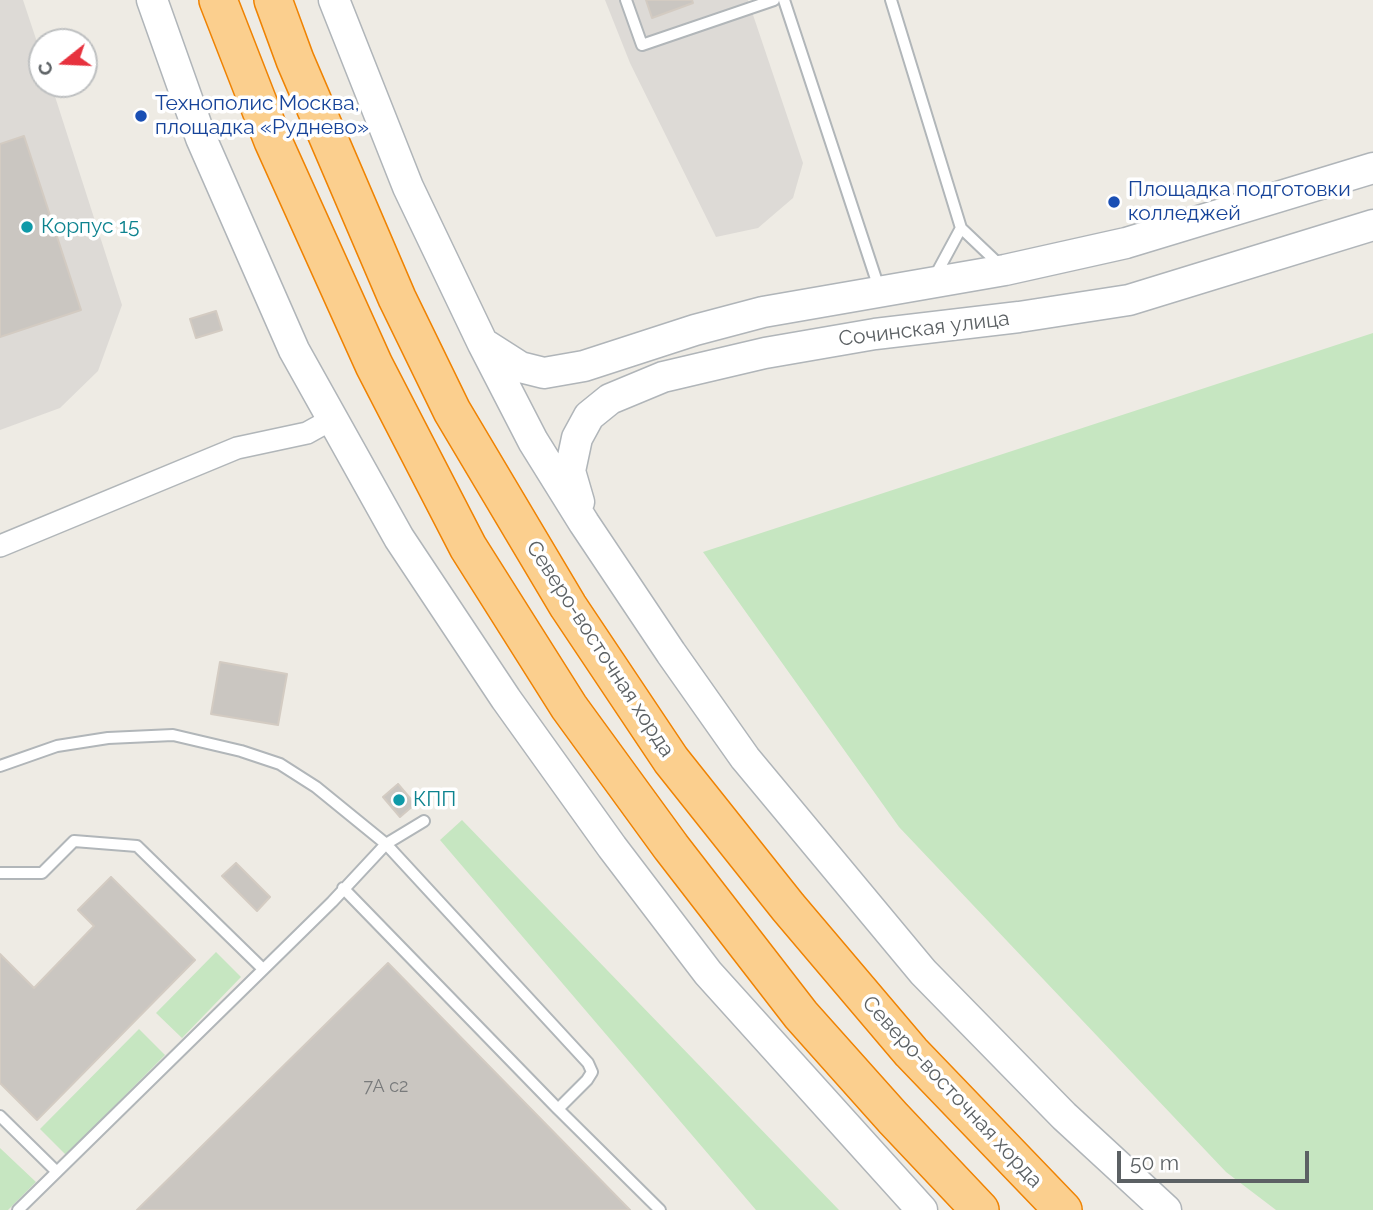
<!DOCTYPE html>
<html>
<head>
<meta charset="utf-8">
<style>
  body { margin:0 }
  #map { position:relative; width:1373px; height:1210px; overflow:hidden; background:#eeebe4; font-family:Raleway,sans-serif }
  canvas { display:block }
  .north { position:absolute; left:28px; top:28px; width:70px; height:70px; box-sizing:border-box; background:#fff; border:2px solid #bec0c1; border-radius:50%; rotate:252deg; font-size:19px; font-weight:700; line-height:28px; text-align:center; color:#5c6164 }
  .north::after { content:''; display:block; margin:auto; width:24px; height:32px; background:#e7323e; clip-path:polygon(50% 0,100% 100%,50% 72%,0 100%) }
  .scale { position:absolute; left:1117px; top:1151px; width:192px; height:32px; box-sizing:border-box; border:4px solid #5c6164; border-top:0; padding-left:9px; font-size:21px; line-height:24px; white-space:nowrap; color:#5c6164; -webkit-text-stroke:5px #fff; paint-order:stroke }
</style>
</head>
<body>
<div id="map">
<canvas width="1373" height="1210"></canvas>
<div class="north">С</div>
<div class="scale">50 m</div>
</div>
<script>
const c = document.querySelector('canvas').getContext('2d');
c.lineJoin = 'round';
function fill(path, color) {
  c.fillStyle = color;
  c.fill(path, 'evenodd');
}
function shape(rows) {
  const path = new Path2D();
  for (const r of rows) {
    path.moveTo(r[0], r[1]);
    for (let i = 2; i < r.length; i += 2) path.lineTo(r[i], r[i + 1]);
  }
  return path;
}
function strokePath(path, color, width, dash) {
  c.strokeStyle = color;
  c.lineWidth = width;
  c.lineCap = dash ? 'butt' : 'round';
  c.setLineDash(dash || []);
  c.stroke(path);
}
function label(font, color, halo, rows, align = 'center') {
  c.font = font + ' Raleway,sans-serif';
  c.lineWidth = 7;
  c.setLineDash([]);
  c.textBaseline = 'middle';
  c.strokeStyle = halo;
  c.fillStyle = color;
  for (const [text, x, y, turn = 0] of rows) {
    c.save();
    c.translate(x, y);
    c.rotate((+turn || 0) * Math.PI / 180);
    c.textAlign = isNaN(turn) ? turn : align;
    if (halo) c.strokeText(text, 0, 0);
    c.fillText(text, 0, 0);
    c.restore();
  }
}
fill(shape([
  [0,0,23,0,42,57,42,84,51,84,122,305,98,371,60,408,0,430],
  [605,0,748,0,803,163,793,198,758,228,716,237,630,63]
]), '#dddad6');
fill(shape([
  [1373,333,1373,1210,1276,1210,1226,1172,899,827,703,552],
  [462,820,839,1210,756,1210,440,840],
  [216,952,241,977,182,1038,156,1013],
  [139,1029,165,1055,66,1155,40,1129],
  [0,1148,36,1182,8,1210,0,1210]
]), '#c6e6c1');
const building = shape([
  [646,0,692,0,693,3,652,18,646,0],
  [24,136,81,310,0,337,0,144,24,136],
  [216,311,222,330,196,338,190,319,216,311],
  [220,662,287,674,278,725,211,714,220,662],
  [398,784,415,804,400,817,383,797,398,784],
  [236,863,270,897,257,911,222,876,236,863],
  [111,877,195,960,37,1120,0,1083,0,954,34,988,94,926,78,910,111,877],
  [388,963,630,1210,137,1210,388,963]
]);
fill(building, '#cac6c1');
strokePath(building, '#d3cbc2', 2);
const lane = shape([
  [626,0,642,45,774,0],
  [784,0,879,288],
  [891,0,961,228,1002,267],
  [934,278,961,228],
  [0,766,57,746,108,738,173,735,241,751,280,764,316,787,386,844,588,1063,592,1072,587,1080,558,1109,660,1210],
  [0,873,42,873,74,841,137,846,263,969],
  [343,888,558,1109],
  [0,1116,56,1171],
  [18,1210,332,902,386,844,424,821]
]);
const street = shape([
  [0,546,237,448,307,433,334,418]
]);
const secondary = shape([
  [152,0,201,138,294,350,399,538,506,699,612,847,708,973,922,1210],
  [334,0,408,187,483,344,533,441,584,523,671,653,745,758,923,972,1064,1116,1166,1210],
  [484,344,520,367,544,373,584,366,695,330,763,312,1005,270,1126,243,1373,168],
  [579,502,570,471,577,438,589,416,610,399,663,377,765,353,875,334,1019,317,1129,300,1373,225]
]);
const highway = shape([
  [218,0,273,141,374,365,468,547,569,707,671,847,801,1015,893,1118,980,1210],
  [273,0,295,60,397,298,452,411,568,606,671,760,788,907,911,1052,1063,1210]
]);
strokePath(lane, '#b1b6b9', 14);
strokePath(street, '#b1b6b9', 24);
strokePath(secondary, '#b0b5b9', 33);
strokePath(highway, '#ef8303', 40);
strokePath(lane, '#fff', 10);
strokePath(street, '#fff', 21);
strokePath(secondary, '#fff', 30);
strokePath(highway, '#fbcf8e', 37);
for (const [x, y, r, color] of [
  [141,116,7,"#1a4fb4"],
  [1114,202,7,"#1a4fb4"],
  [27,227,7,"#0f9aa8"],
  [399,800,7,"#0f9aa8"]
]) {
  const dot = new Path2D();
  dot.arc(x, y, r, 0, 2 * Math.PI);
  c.fillStyle = color;
  c.fill(dot);
  strokePath(dot, '#fff', 2.5);
}
label('18px', '#787a7b', null, [
  ["7А с2",386,1087]
]);
label('21px', '#164399', '#fff', [
  ["Технополис Москва,",155,104],
  ["площадка «Руднево»",155,128],
  ["Площадка подготовки",1128,190],
  ["колледжей",1128,214]
], 'left');
label('21px', '#0d838f', '#fff', [
  ["Корпус 15",41,227],
  ["КПП",413,800]
], 'left');
label('21px', '#5c6164', '#fff', [
  ["Сочинская улица",924,329,-7],
  ["Северо-восточная хорда",600,649,57],
  ["Северо-восточная хорда",952,1092,47]
]);
</script>
</body>
</html>
